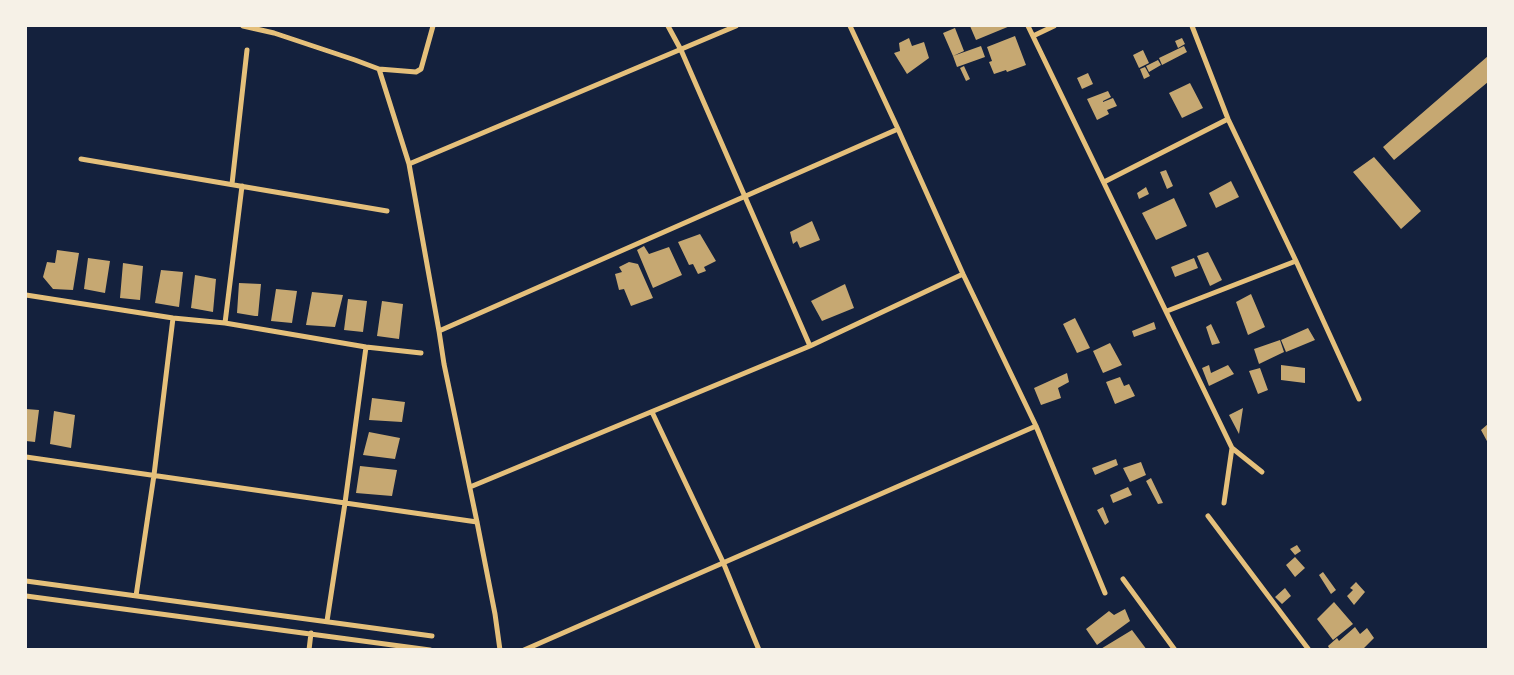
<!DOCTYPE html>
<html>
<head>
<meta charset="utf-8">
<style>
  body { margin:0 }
  #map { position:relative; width:1514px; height:675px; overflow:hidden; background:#14213d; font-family:Quicksand,sans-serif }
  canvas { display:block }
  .frame { position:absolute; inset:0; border:27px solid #f6f1e7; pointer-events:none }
</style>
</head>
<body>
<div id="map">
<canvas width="1514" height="675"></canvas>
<div class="frame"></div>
</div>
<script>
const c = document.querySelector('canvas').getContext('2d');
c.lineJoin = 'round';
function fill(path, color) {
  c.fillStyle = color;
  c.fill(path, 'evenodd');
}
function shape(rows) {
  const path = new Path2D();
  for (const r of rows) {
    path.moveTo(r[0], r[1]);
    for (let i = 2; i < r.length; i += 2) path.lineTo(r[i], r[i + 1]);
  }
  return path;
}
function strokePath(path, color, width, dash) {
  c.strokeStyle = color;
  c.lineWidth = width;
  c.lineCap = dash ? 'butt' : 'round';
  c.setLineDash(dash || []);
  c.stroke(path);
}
fill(shape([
  [970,26,1010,26,976,40],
  [955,28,964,51,953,56,943,33],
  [1015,36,1026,65,1007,72,1006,70,994,74,989,62,992,61,987,47],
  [909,38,912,46,924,42,929,58,907,74,894,53,900,51,899,43],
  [1182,38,1185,44,1178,48,1175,41],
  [981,46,985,57,957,67,953,56],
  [1184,46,1187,52,1162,65,1159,58],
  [1143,50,1149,63,1139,68,1133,55],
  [1488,56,1488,82,1394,160,1383,147],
  [1158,60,1161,65,1149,72,1146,66],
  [964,66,970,79,966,81,960,68],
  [1145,67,1150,76,1144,79,1140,69],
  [1088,73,1093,84,1082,89,1077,78],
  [1190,83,1203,108,1182,118,1169,93],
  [1108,91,1111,97,1103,101,1103,102,1113,98,1117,106,1107,110,1109,114,1097,120,1087,99],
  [1374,157,1421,211,1401,229,1353,172],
  [1166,170,1173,186,1167,189,1160,172],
  [1231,181,1239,197,1216,208,1209,193],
  [1146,187,1149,194,1139,199,1137,193],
  [1174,198,1187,226,1156,240,1142,213],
  [812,221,820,240,800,248,797,241,793,244,790,232],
  [700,234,716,261,704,267,706,271,698,274,693,264,689,265,678,242],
  [644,246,649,254,669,247,682,275,653,288,637,250],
  [57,250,79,253,73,290,53,289,43,277,47,262,55,263],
  [1208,252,1222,280,1210,286,1197,256],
  [88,258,110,261,105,293,84,289],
  [1194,258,1198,268,1175,277,1171,267],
  [629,262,638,264,653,298,631,306,624,289,619,290,615,274,622,272,619,267],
  [123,263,143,266,140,300,120,298],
  [161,270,183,272,179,307,155,303],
  [195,275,216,279,213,312,191,308],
  [239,283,261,284,258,316,255,316,237,313],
  [845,284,854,308,822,321,811,301],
  [276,289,297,291,292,323,271,321],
  [312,292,343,295,335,327,306,325],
  [1251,294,1265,327,1248,335,1236,302],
  [348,299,367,301,363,332,344,330],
  [382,301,403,304,399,339,377,336],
  [1075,318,1090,348,1077,353,1063,324],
  [1154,322,1156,329,1134,337,1132,331],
  [1211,324,1220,343,1212,345,1206,327],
  [1308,328,1315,340,1286,352,1281,340],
  [1280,340,1284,352,1259,364,1254,349],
  [1110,343,1122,365,1103,373,1093,351],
  [1209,365,1211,373,1228,365,1234,374,1209,386,1202,368],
  [1281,365,1305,368,1305,383,1281,380],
  [1260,368,1268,390,1258,394,1249,371],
  [1067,373,1069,382,1058,388,1061,398,1041,405,1034,388],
  [1120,377,1124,386,1129,384,1135,396,1115,404,1106,382],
  [372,398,405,402,402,422,369,420],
  [1243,408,1239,434,1229,415],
  [26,409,39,410,35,442,26,441],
  [54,411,75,415,71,448,50,444],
  [1488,424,1488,443,1481,430],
  [369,432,400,438,395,459,363,455],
  [1116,459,1118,465,1095,475,1092,468],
  [1141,462,1146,475,1130,482,1123,468],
  [360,466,397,470,392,496,356,493],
  [1151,478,1163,503,1158,504,1146,481],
  [1128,487,1132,495,1113,503,1110,495],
  [1103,507,1109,522,1105,525,1097,510],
  [1297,545,1301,551,1295,555,1290,549],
  [1295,557,1305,568,1295,577,1286,565],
  [1323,572,1336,590,1331,594,1319,575],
  [1356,582,1365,592,1354,605,1347,596,1353,590,1350,588],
  [1285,588,1291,596,1282,604,1275,597],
  [1334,602,1353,624,1333,640,1317,619],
  [1125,609,1130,621,1097,645,1086,629,1109,611,1114,615],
  [1355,627,1360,634,1367,628,1374,638,1362,650,1330,650,1328,646,1337,638,1339,641],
  [1132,630,1147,650,1099,650]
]), '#c6a872');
strokePath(shape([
  [243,26,274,33,355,60,379,69,409,164,439,331,444,364,477,522,495,614,500,650],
  [668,26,681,50,810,346],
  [850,26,898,129,963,274,1036,426,1105,593],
  [1028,26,1232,448,1262,472],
  [1192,26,1228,119,1296,261,1359,399],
  [1033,36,1054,26],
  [379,69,416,72,421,69,433,26],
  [81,159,387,211],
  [409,164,736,26],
  [1104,182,1228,119],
  [232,184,247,50],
  [26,295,173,318,225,323,366,347,421,353],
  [1167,311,1296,261],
  [225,323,242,186],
  [439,331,898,129],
  [652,412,723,562,759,650],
  [26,457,477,522],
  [470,487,810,346,963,274],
  [1224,503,1232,448],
  [1208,516,1309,650],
  [1123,579,1175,650],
  [26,581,432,636],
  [26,596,430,650],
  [136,596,154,475,173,318],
  [327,621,345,503,366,347],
  [309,650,311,633],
  [524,650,1036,426]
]), '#e5c07b', 5);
</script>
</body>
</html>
